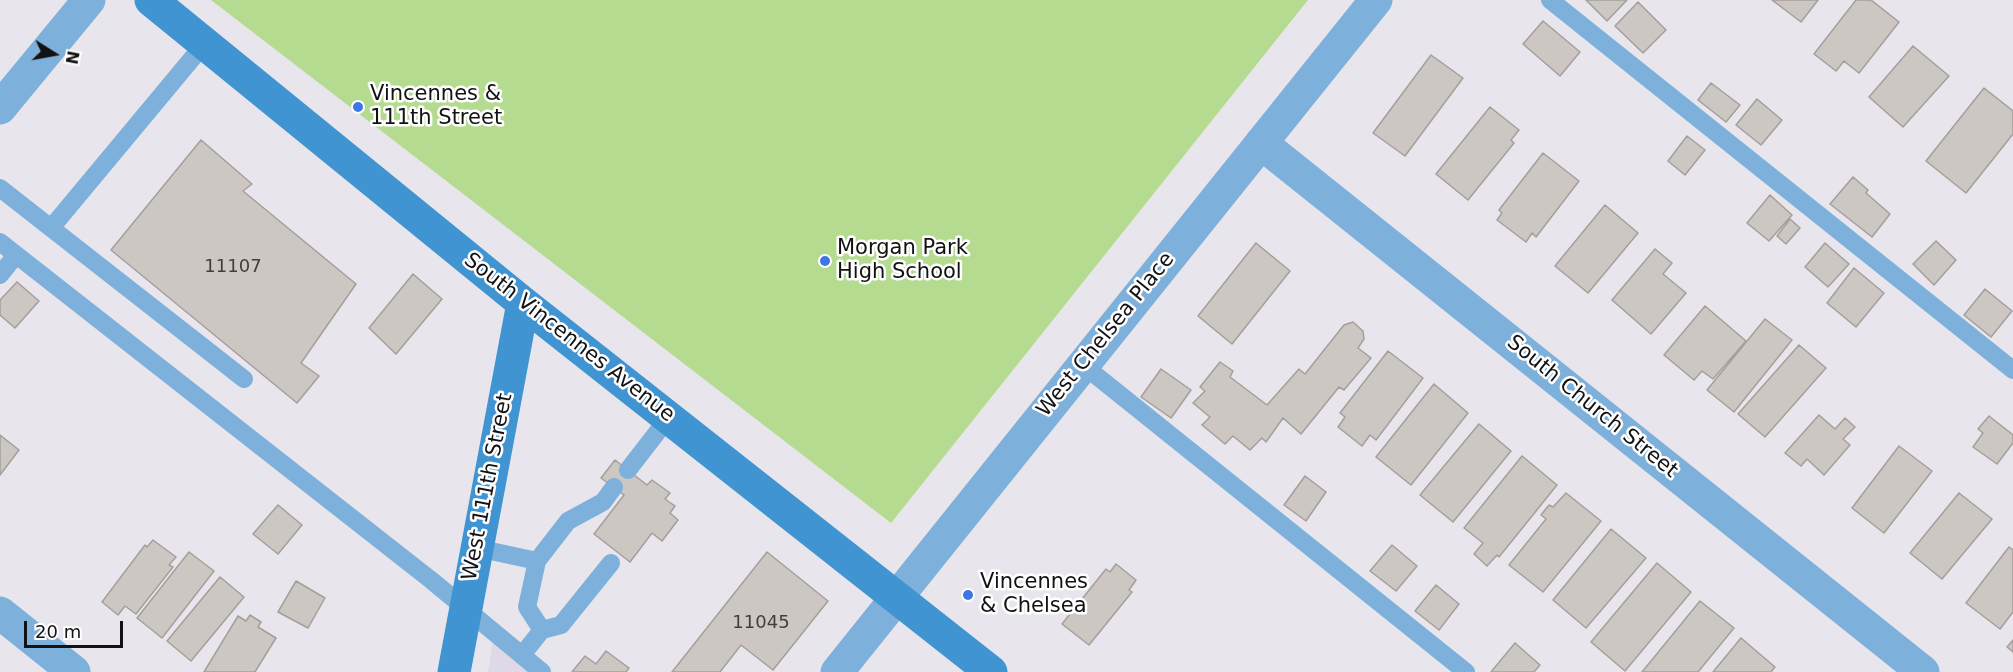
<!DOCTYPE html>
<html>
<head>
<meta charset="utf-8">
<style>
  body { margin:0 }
  #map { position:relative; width:2013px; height:672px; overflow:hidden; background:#e8e6ec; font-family:"DejaVu Sans",sans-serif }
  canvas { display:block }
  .north { position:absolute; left:24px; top:24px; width:60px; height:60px; -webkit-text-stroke:4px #fff; paint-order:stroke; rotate:101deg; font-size:16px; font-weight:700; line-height:24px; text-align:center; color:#121113 }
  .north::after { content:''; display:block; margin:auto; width:21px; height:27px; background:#121113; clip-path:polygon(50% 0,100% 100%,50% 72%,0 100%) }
  .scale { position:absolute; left:24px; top:621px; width:99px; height:27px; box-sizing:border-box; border:3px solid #121113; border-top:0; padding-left:8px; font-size:18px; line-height:21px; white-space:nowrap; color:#121113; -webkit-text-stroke:4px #fff; paint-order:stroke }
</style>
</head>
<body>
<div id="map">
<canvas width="2013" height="672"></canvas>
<div class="north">N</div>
<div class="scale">20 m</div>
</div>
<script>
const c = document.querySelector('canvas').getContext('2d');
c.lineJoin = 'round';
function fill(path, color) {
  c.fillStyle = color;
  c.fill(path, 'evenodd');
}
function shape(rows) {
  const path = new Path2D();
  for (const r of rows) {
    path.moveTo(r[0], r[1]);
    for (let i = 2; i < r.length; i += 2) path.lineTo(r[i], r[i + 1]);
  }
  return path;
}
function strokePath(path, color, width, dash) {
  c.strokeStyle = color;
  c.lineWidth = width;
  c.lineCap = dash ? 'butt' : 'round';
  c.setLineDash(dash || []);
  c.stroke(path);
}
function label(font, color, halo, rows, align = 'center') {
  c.font = font + ' "DejaVu Sans",sans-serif';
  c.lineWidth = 5;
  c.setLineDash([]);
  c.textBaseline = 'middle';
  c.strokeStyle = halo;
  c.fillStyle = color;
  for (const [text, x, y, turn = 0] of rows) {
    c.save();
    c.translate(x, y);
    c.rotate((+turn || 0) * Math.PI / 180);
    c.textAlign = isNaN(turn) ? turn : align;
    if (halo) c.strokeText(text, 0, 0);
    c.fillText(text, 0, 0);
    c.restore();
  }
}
fill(shape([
  [493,640,533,672,488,672]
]), '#dfd9e7');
fill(shape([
  [211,0,1308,0,891,523]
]), '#b4db90');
const building = shape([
  [1586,0,1627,0,1607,21,1586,0],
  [1772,0,1818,0,1801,22,1772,0],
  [1856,0,1871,0,1899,22,1859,73,1844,61,1836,71,1814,54,1856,0],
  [1638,2,1666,30,1643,53,1615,26,1638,2],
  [1543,21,1580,52,1560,76,1523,44,1543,21],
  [1913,46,1949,76,1903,127,1869,97,1913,46],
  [1431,55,1463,78,1405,156,1373,133,1431,55],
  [1711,83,1740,105,1726,122,1698,100,1711,83],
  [1984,88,2013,111,2013,134,1966,193,1926,161,1984,88],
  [1757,99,1782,120,1761,145,1736,125,1757,99],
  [1490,107,1519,130,1511,140,1514,143,1468,200,1436,174,1490,107],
  [1687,136,1705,150,1685,175,1668,161,1687,136],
  [201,140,252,184,243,191,356,284,301,363,319,376,297,403,111,250,201,140],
  [1543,153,1579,181,1536,237,1532,233,1526,242,1497,220,1502,213,1499,210,1543,153],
  [1853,177,1868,190,1866,193,1890,214,1872,237,1830,204,1853,177],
  [1770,195,1792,215,1769,241,1747,223,1770,195],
  [1605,205,1638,233,1588,293,1555,266,1605,205],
  [1790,219,1800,228,1786,244,1777,236,1790,219],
  [1936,241,1956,260,1934,285,1913,264,1936,241],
  [1256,243,1290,271,1232,344,1198,316,1256,243],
  [1825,243,1849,264,1828,287,1805,267,1825,243],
  [1655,249,1672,263,1663,274,1686,293,1651,334,1612,300,1655,249],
  [1854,268,1884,293,1856,327,1827,303,1854,268],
  [413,274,442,299,396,354,369,328,413,274],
  [17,282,39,301,15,328,0,315,0,300,17,282],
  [1985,289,2012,311,1991,337,1964,315,1985,289],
  [1705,306,1746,341,1713,379,1702,371,1694,380,1664,355,1705,306],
  [1765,319,1792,340,1734,412,1707,390,1765,319],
  [1353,322,1363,331,1364,339,1358,348,1371,358,1344,390,1339,387,1301,434,1283,418,1266,442,1262,438,1250,450,1233,436,1225,444,1202,425,1210,417,1193,403,1205,391,1200,387,1220,362,1233,371,1230,377,1267,405,1299,369,1305,374,1344,325,1353,322],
  [1799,345,1826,368,1765,437,1738,414,1799,345],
  [1388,351,1423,378,1376,440,1370,435,1362,446,1338,427,1345,417,1340,413,1388,351],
  [1161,369,1191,390,1171,418,1141,397,1161,369],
  [1434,384,1468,413,1411,485,1376,457,1434,384],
  [1819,415,1835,429,1845,418,1855,427,1843,439,1850,445,1824,475,1807,459,1801,466,1785,453,1819,415],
  [1989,416,2013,435,2013,443,1997,464,1973,447,1983,433,1978,429,1989,416],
  [1479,424,1511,451,1453,522,1420,495,1479,424],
  [0,435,19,450,0,475,0,435],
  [1899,446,1932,471,1884,533,1852,508,1899,446],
  [1522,456,1557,485,1499,557,1497,555,1487,566,1474,554,1483,543,1464,528,1522,456],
  [615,460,647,485,652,480,670,493,665,499,675,506,670,513,678,520,662,541,652,533,630,562,594,534,624,495,601,478,615,460],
  [1305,476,1326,492,1306,521,1284,505,1305,476],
  [1566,493,1601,521,1543,592,1509,565,1546,519,1541,515,1549,505,1553,507,1566,493],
  [1959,493,1992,519,1942,579,1910,553,1959,493],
  [278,505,302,525,278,554,253,534,278,505],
  [1611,529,1646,558,1586,628,1553,600,1611,529],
  [153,540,176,557,169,565,173,567,136,614,125,606,118,615,102,602,145,545,147,547,153,540],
  [1392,545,1417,566,1396,591,1370,571,1392,545],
  [2009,547,2013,550,2013,612,2000,629,1966,603,2009,547],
  [189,552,214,571,162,638,137,618,189,552],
  [767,552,828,601,773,670,741,645,720,672,672,672,767,552],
  [1657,563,1691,592,1625,671,1591,642,1657,563],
  [1116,564,1136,580,1129,590,1132,592,1089,645,1062,624,1106,569,1110,572,1116,564],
  [220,577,244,597,191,661,167,641,220,577],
  [296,581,325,598,308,628,278,612,296,581],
  [1436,585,1459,604,1439,630,1415,611,1436,585],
  [1700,601,1734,628,1698,672,1642,672,1700,601],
  [250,615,261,622,258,627,276,638,255,672,204,672,238,616,246,621,250,615],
  [1741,638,1775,667,1771,672,1713,672,1741,638],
  [2013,640,2013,652,2007,647,2013,640],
  [1515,643,1540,665,1534,672,1491,672,1515,643],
  [606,651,629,668,626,672,572,672,585,656,596,664,606,651]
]);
fill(building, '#cdc7c3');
strokePath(building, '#a59f9b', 1.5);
strokePath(shape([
  [1550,0,2013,370],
  [0,188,244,379],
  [51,228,205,43],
  [0,242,431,580,542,672],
  [0,275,16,255],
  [1083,365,1466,672],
  [628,470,669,417],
  [477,548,537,561,568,521,603,502,614,487],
  [542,630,561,625,611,563],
  [522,655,542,630,527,607,537,561]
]), '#7db0da', 18);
strokePath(shape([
  [0,108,89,0],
  [1261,143,1923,672],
  [0,613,74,672],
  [837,672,1376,0]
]), '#7db0da', 33);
strokePath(shape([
  [151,0,523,303,991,672],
  [454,672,523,303]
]), '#3f94d1', 33);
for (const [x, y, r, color] of [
  [358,107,6,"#3f76e6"],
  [825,261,6,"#3f76e6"],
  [968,595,6,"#3f76e6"]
]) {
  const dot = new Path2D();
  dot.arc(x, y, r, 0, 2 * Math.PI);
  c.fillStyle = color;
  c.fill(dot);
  strokePath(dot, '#fff', 2);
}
label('18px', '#413e3f', null, [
  ["11107",233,267],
  ["11045",761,623]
]);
label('21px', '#121113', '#fff', [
  ["Vincennes &",370,95],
  ["111th Street",370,119],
  ["Morgan Park",837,249],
  ["High School",837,273],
  ["Vincennes",980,583],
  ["& Chelsea",980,607]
], 'left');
label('21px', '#121113', '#fff', [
  ["West Chelsea Place",1106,335,-51],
  ["South Vincennes Avenue",569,338,38],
  ["South Church Street",1592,407,39],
  ["West 111th Street",488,487,-79]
]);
</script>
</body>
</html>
